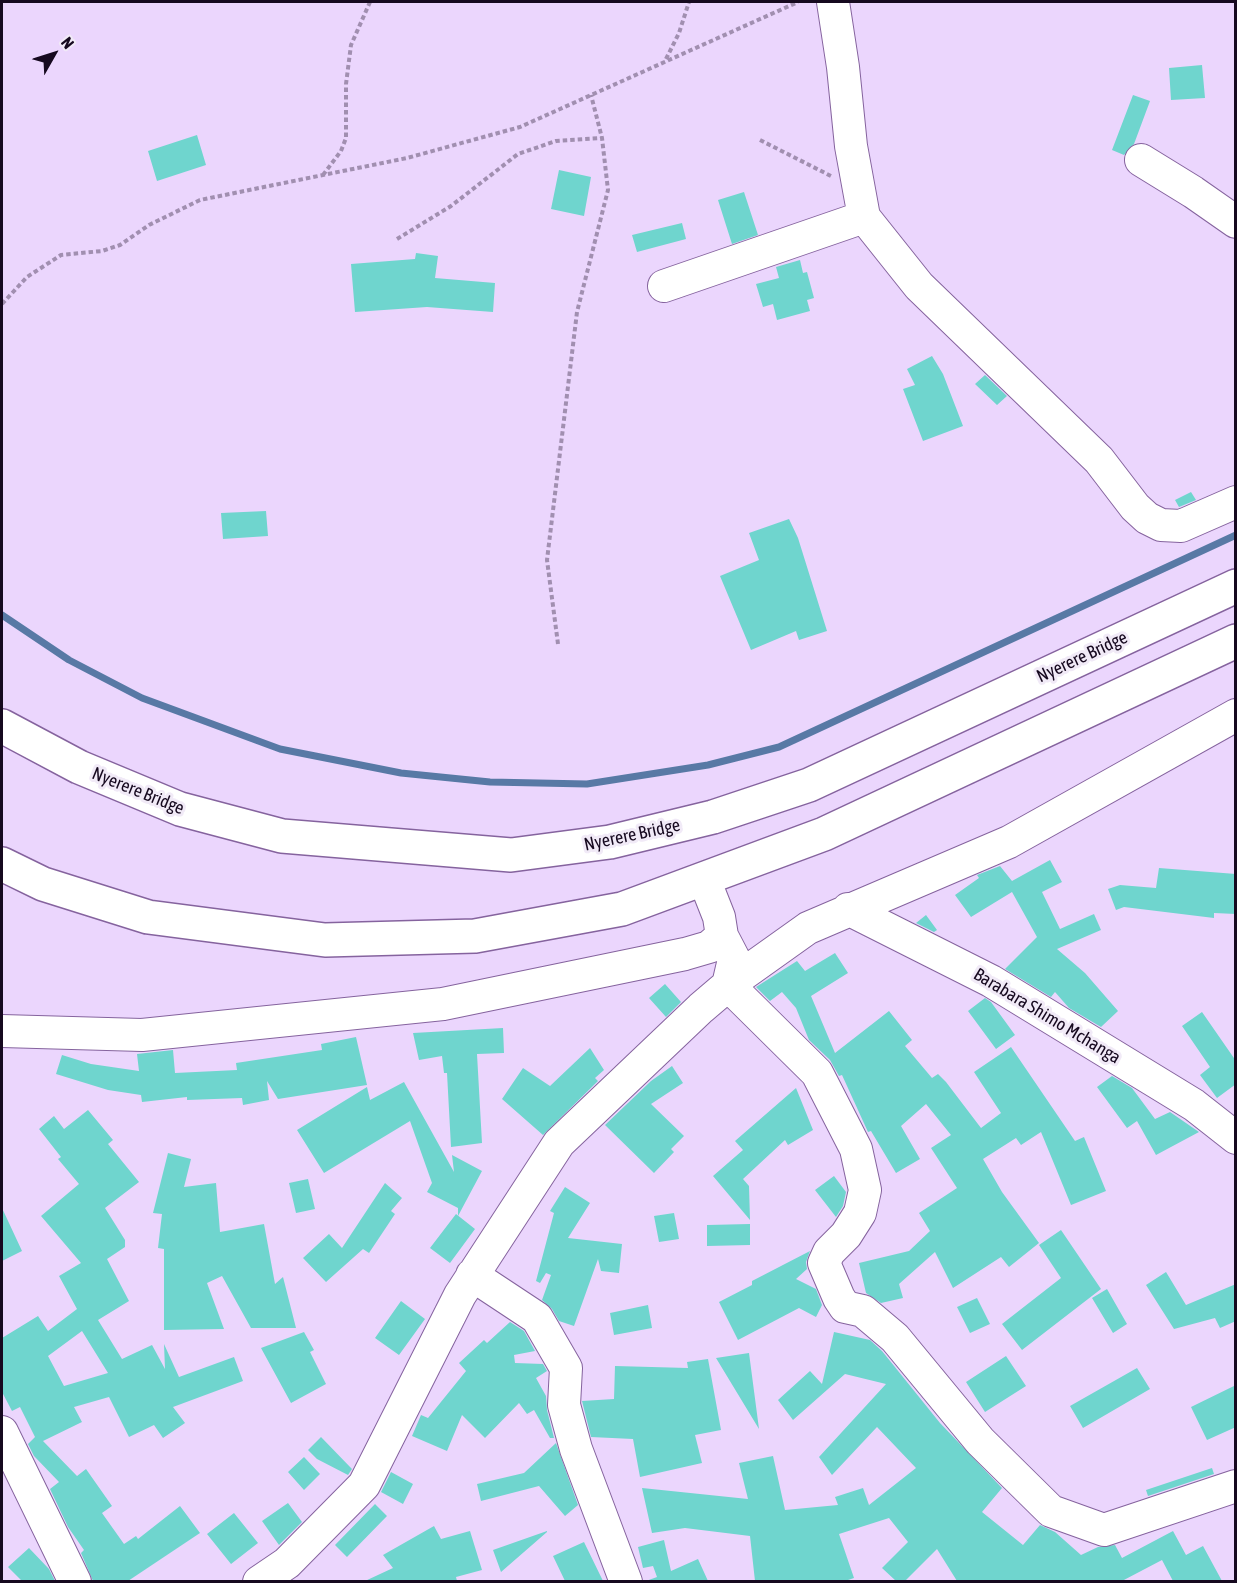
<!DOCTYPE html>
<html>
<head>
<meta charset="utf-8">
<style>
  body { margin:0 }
  #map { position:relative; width:1237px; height:1583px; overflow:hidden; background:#ebd6fd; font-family:"Asap Condensed",sans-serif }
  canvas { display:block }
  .frame { position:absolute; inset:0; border:3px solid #16091f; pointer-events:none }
  .north { position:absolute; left:24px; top:24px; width:60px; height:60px; -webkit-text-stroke:4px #f1eaf7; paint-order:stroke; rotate:51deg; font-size:16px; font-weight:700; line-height:24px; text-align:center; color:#16091f }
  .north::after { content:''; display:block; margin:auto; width:21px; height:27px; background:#16091f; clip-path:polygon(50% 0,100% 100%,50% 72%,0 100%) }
</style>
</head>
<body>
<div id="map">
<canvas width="1237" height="1583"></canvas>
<div class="frame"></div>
<div class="north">N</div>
</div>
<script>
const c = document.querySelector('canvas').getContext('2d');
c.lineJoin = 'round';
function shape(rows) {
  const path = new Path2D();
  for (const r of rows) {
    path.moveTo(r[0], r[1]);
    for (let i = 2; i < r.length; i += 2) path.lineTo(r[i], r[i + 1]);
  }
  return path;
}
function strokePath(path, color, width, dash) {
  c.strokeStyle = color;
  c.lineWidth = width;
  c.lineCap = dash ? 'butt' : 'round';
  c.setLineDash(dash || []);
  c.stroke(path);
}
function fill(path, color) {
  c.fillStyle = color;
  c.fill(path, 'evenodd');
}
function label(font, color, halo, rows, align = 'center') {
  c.font = font + ' "Asap Condensed",sans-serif';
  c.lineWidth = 6;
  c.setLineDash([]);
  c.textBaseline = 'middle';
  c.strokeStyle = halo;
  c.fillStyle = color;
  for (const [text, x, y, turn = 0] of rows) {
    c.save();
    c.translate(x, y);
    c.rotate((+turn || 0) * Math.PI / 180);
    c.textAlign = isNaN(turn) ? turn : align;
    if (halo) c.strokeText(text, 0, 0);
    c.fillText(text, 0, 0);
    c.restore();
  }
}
strokePath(shape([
  [2,615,69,660,142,698,280,749,401,773,490,782,587,784,708,765,779,747,1236,535]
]), '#5879a5', 7);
fill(shape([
  [1202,65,1205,98,1171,100,1169,68],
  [1133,95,1150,101,1134,144,1124,155,1112,150],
  [197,135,206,165,157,181,148,151],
  [559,170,591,177,584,216,551,209],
  [744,192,758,235,732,244,718,200],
  [682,223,686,239,637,252,632,235],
  [416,253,438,256,435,278,495,283,493,312,427,307,355,312,351,264,415,259],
  [800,260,803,273,807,272,814,298,807,300,810,311,777,320,773,304,763,307,756,284,779,278,776,267],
  [932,356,943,374,963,426,923,441,903,389,915,385,907,369],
  [985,375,1007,396,997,405,975,384],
  [1191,492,1196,500,1179,507,1175,500],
  [266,511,268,536,223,539,221,513],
  [789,519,798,538,827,631,799,640,796,631,751,650,720,576,759,560,749,533],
  [1050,860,1062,882,1042,892,1060,929,1094,914,1101,930,1057,949,1085,973,1118,1011,1101,1027,1069,1008,1055,992,1051,997,1005,969,1037,937,1012,892,971,917,955,895,979,878,977,875,1000,866,1012,881],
  [1159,868,1236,874,1236,914,1214,913,1214,918,1124,907,1116,910,1108,889,1120,885,1156,888],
  [926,915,937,930,934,932,916,923],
  [835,953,848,973,811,996,835,1053,889,1011,912,1040,905,1046,932,1078,938,1074,946,1082,981,1128,1001,1113,974,1072,1011,1047,1075,1141,1084,1137,1106,1191,1071,1205,1041,1132,1021,1145,1016,1138,983,1159,1002,1192,1039,1243,1009,1267,1001,1257,953,1288,935,1252,899,1284,903,1298,881,1303,866,1293,859,1263,909,1251,930,1231,919,1213,957,1188,931,1148,951,1135,926,1104,901,1126,920,1159,896,1173,871,1131,868,1132,842,1075,839,1076,830,1060,809,1040,796,1008,782,992,770,1001,756,987,797,961,805,971],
  [665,984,681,1002,666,1017,649,998],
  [985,998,991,1002,1015,1035,996,1049,968,1011],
  [1202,1012,1236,1061,1236,1084,1217,1098,1200,1075,1210,1067,1182,1026],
  [503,1028,504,1053,477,1054,482,1143,451,1147,447,1073,444,1073,442,1056,419,1060,413,1033],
  [356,1037,367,1085,278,1099,267,1081,269,1100,243,1105,242,1098,187,1100,187,1097,142,1102,141,1095,108,1090,56,1074,62,1055,91,1064,139,1071,137,1054,173,1050,175,1073,237,1070,236,1063,322,1050,321,1044],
  [590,1048,604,1070,595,1078,598,1081,543,1135,502,1099,523,1068,550,1086],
  [672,1066,683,1083,651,1104,684,1136,671,1149,674,1152,654,1173,605,1125,651,1081],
  [1112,1076,1132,1088,1155,1119,1170,1112,1199,1132,1156,1155,1137,1121,1127,1128,1097,1087],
  [404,1082,454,1172,452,1155,482,1171,458,1216,458,1208,427,1192,432,1183,410,1121,324,1173,297,1130,367,1087,370,1100],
  [796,1088,813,1130,788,1145,785,1140,743,1179,749,1186,750,1220,713,1176,743,1150,735,1141],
  [88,1110,113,1140,108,1144,139,1182,105,1208,125,1240,125,1247,107,1259,129,1301,98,1320,122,1359,152,1345,165,1369,164,1344,179,1377,234,1357,243,1381,173,1407,185,1423,163,1438,154,1425,129,1437,109,1397,74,1407,82,1422,43,1441,77,1476,86,1469,112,1506,102,1513,124,1544,136,1536,138,1539,180,1506,200,1533,128,1581,93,1581,81,1553,84,1550,68,1527,50,1489,59,1482,34,1456,28,1444,35,1437,20,1407,12,1411,2,1392,2,1338,38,1316,48,1331,77,1309,59,1276,81,1263,41,1216,79,1184,58,1159,61,1157,39,1129,54,1116,64,1129],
  [82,1331,108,1373,64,1386,48,1356],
  [168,1153,191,1159,184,1187,216,1183,220,1232,264,1224,275,1284,283,1277,296,1328,251,1328,222,1276,207,1283,224,1329,164,1330,164,1249,158,1248,162,1214,153,1213],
  [834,1176,846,1192,843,1206,836,1217,815,1190],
  [308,1179,315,1209,296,1213,289,1183],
  [385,1183,402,1198,391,1211,395,1214,369,1253,363,1249,326,1282,303,1258,329,1234,342,1248],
  [565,1187,590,1203,568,1238,622,1244,619,1273,601,1271,598,1259,574,1326,559,1321,552,1309,542,1300,551,1275,546,1273,540,1283,536,1281,554,1213,550,1211],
  [2,1208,22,1251,2,1261],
  [674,1213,679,1239,659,1242,654,1216],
  [456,1214,475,1229,450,1263,430,1248],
  [750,1224,750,1245,707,1246,707,1225],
  [1061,1230,1101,1289,1022,1350,1002,1324,1061,1278,1039,1245],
  [810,1251,806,1262,807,1269,796,1279,816,1289,822,1305,816,1317,799,1308,738,1340,719,1302,752,1285,752,1281],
  [1166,1272,1186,1305,1236,1284,1236,1321,1220,1328,1215,1318,1174,1329,1146,1285],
  [1107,1289,1127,1324,1113,1333,1092,1298],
  [977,1298,990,1324,970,1333,957,1307],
  [401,1301,425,1319,399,1355,375,1338],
  [648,1305,652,1328,614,1335,610,1313],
  [510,1322,524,1331,535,1351,514,1355,515,1363,543,1364,547,1371,536,1378,546,1396,547,1410,554,1438,550,1438,534,1410,527,1414,519,1403,485,1438,462,1415,447,1451,412,1436,421,1415,428,1418,466,1371,459,1363,484,1340,487,1343],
  [304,1332,314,1350,310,1352,326,1384,291,1403,261,1348],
  [834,1332,870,1340,882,1351,940,1423,1002,1488,982,1512,1023,1545,1040,1525,1055,1532,1081,1555,1098,1547,1115,1545,1122,1558,1173,1531,1186,1555,1203,1546,1222,1581,1173,1581,1162,1560,1122,1581,957,1581,937,1549,905,1581,896,1581,882,1568,908,1542,889,1518,839,1534,854,1578,845,1581,755,1581,750,1536,685,1528,652,1533,642,1488,748,1499,739,1463,773,1456,785,1510,838,1505,835,1497,863,1488,869,1505,916,1468,877,1427,832,1475,819,1457,886,1384,845,1374,793,1420,778,1400,810,1371,822,1384],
  [749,1353,759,1429,716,1358],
  [1006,1356,1026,1386,985,1412,966,1382],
  [708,1359,721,1430,695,1435,702,1463,640,1477,633,1439,591,1437,582,1401,614,1399,615,1366,688,1368,687,1362],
  [1137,1368,1150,1389,1083,1428,1070,1406],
  [1236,1385,1236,1427,1207,1440,1191,1407],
  [321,1437,352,1469,348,1475,317,1459,308,1450],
  [556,1443,578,1505,565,1516,539,1486,481,1501,477,1484,524,1473],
  [304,1457,320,1474,304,1490,288,1472],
  [1212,1468,1214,1474,1148,1496,1146,1490],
  [391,1472,413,1484,403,1504,381,1492],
  [288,1503,302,1522,279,1545,262,1521],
  [375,1504,387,1516,347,1557,335,1545],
  [234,1513,258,1543,231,1564,207,1534],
  [434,1526,441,1539,470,1531,482,1570,456,1577,457,1581,365,1581,393,1568,383,1555],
  [547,1531,547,1532,501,1572,493,1550],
  [664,1540,671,1571,698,1559,708,1581,646,1581,657,1577,653,1566,643,1568,638,1547],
  [584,1542,603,1581,565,1581,553,1556],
  [29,1548,49,1569,55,1581,22,1581,8,1567]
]), '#6fd5ce');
const minor = shape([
  [833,2,843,67,851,146,864,217,919,286,1099,460,1135,507,1147,518,1161,525,1181,526,1236,502],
  [1141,160,1193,192,1236,222],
  [664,286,864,217],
  [848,909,991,981,1194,1105,1236,1138],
  [722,936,734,959,728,985,817,1073,856,1149,865,1190,860,1213,846,1235,829,1252,824,1263,839,1298,845,1307,863,1311,895,1338,980,1441,1051,1511,1104,1530,1236,1486],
  [2,1031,142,1035,443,1004,685,954,709,947,722,936,719,917,704,879],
  [472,1275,537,1318,566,1368,564,1405,576,1449,626,1582],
  [2,1432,75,1582],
  [259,1582,287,1563,364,1485,460,1295,559,1143,701,1008,728,985,808,928,1009,842,1236,715]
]);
const major = shape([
  [2,726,79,767,180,809,282,836,511,855,610,842,713,817,809,785,1236,586],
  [2,864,43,884,148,917,325,940,475,936,622,909,824,834,1236,641]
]);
strokePath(minor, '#85639e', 34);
strokePath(major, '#85639e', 36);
strokePath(shape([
  [666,59,679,33,689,2],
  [760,140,831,176],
  [323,175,341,151,346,138,346,84,351,45,370,2],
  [397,239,451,206,518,154,556,141,602,138],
  [2,304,27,277,61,255,102,251,120,245,149,225,200,200,407,158,520,127,798,2],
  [558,644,547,560,577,312,608,190,602,138,591,95]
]), '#a18fb0', 4, [4.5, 3]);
strokePath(minor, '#fff', 32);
strokePath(major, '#fff', 33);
label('18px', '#16091f', '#f1eaf7', [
  ["Nyerere Bridge",1082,657,-25],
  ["Nyerere Bridge",138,791,22],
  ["Nyerere Bridge",632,835,-12],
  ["Barabara Shimo Mchanga",1047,1016,31]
]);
</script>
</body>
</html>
